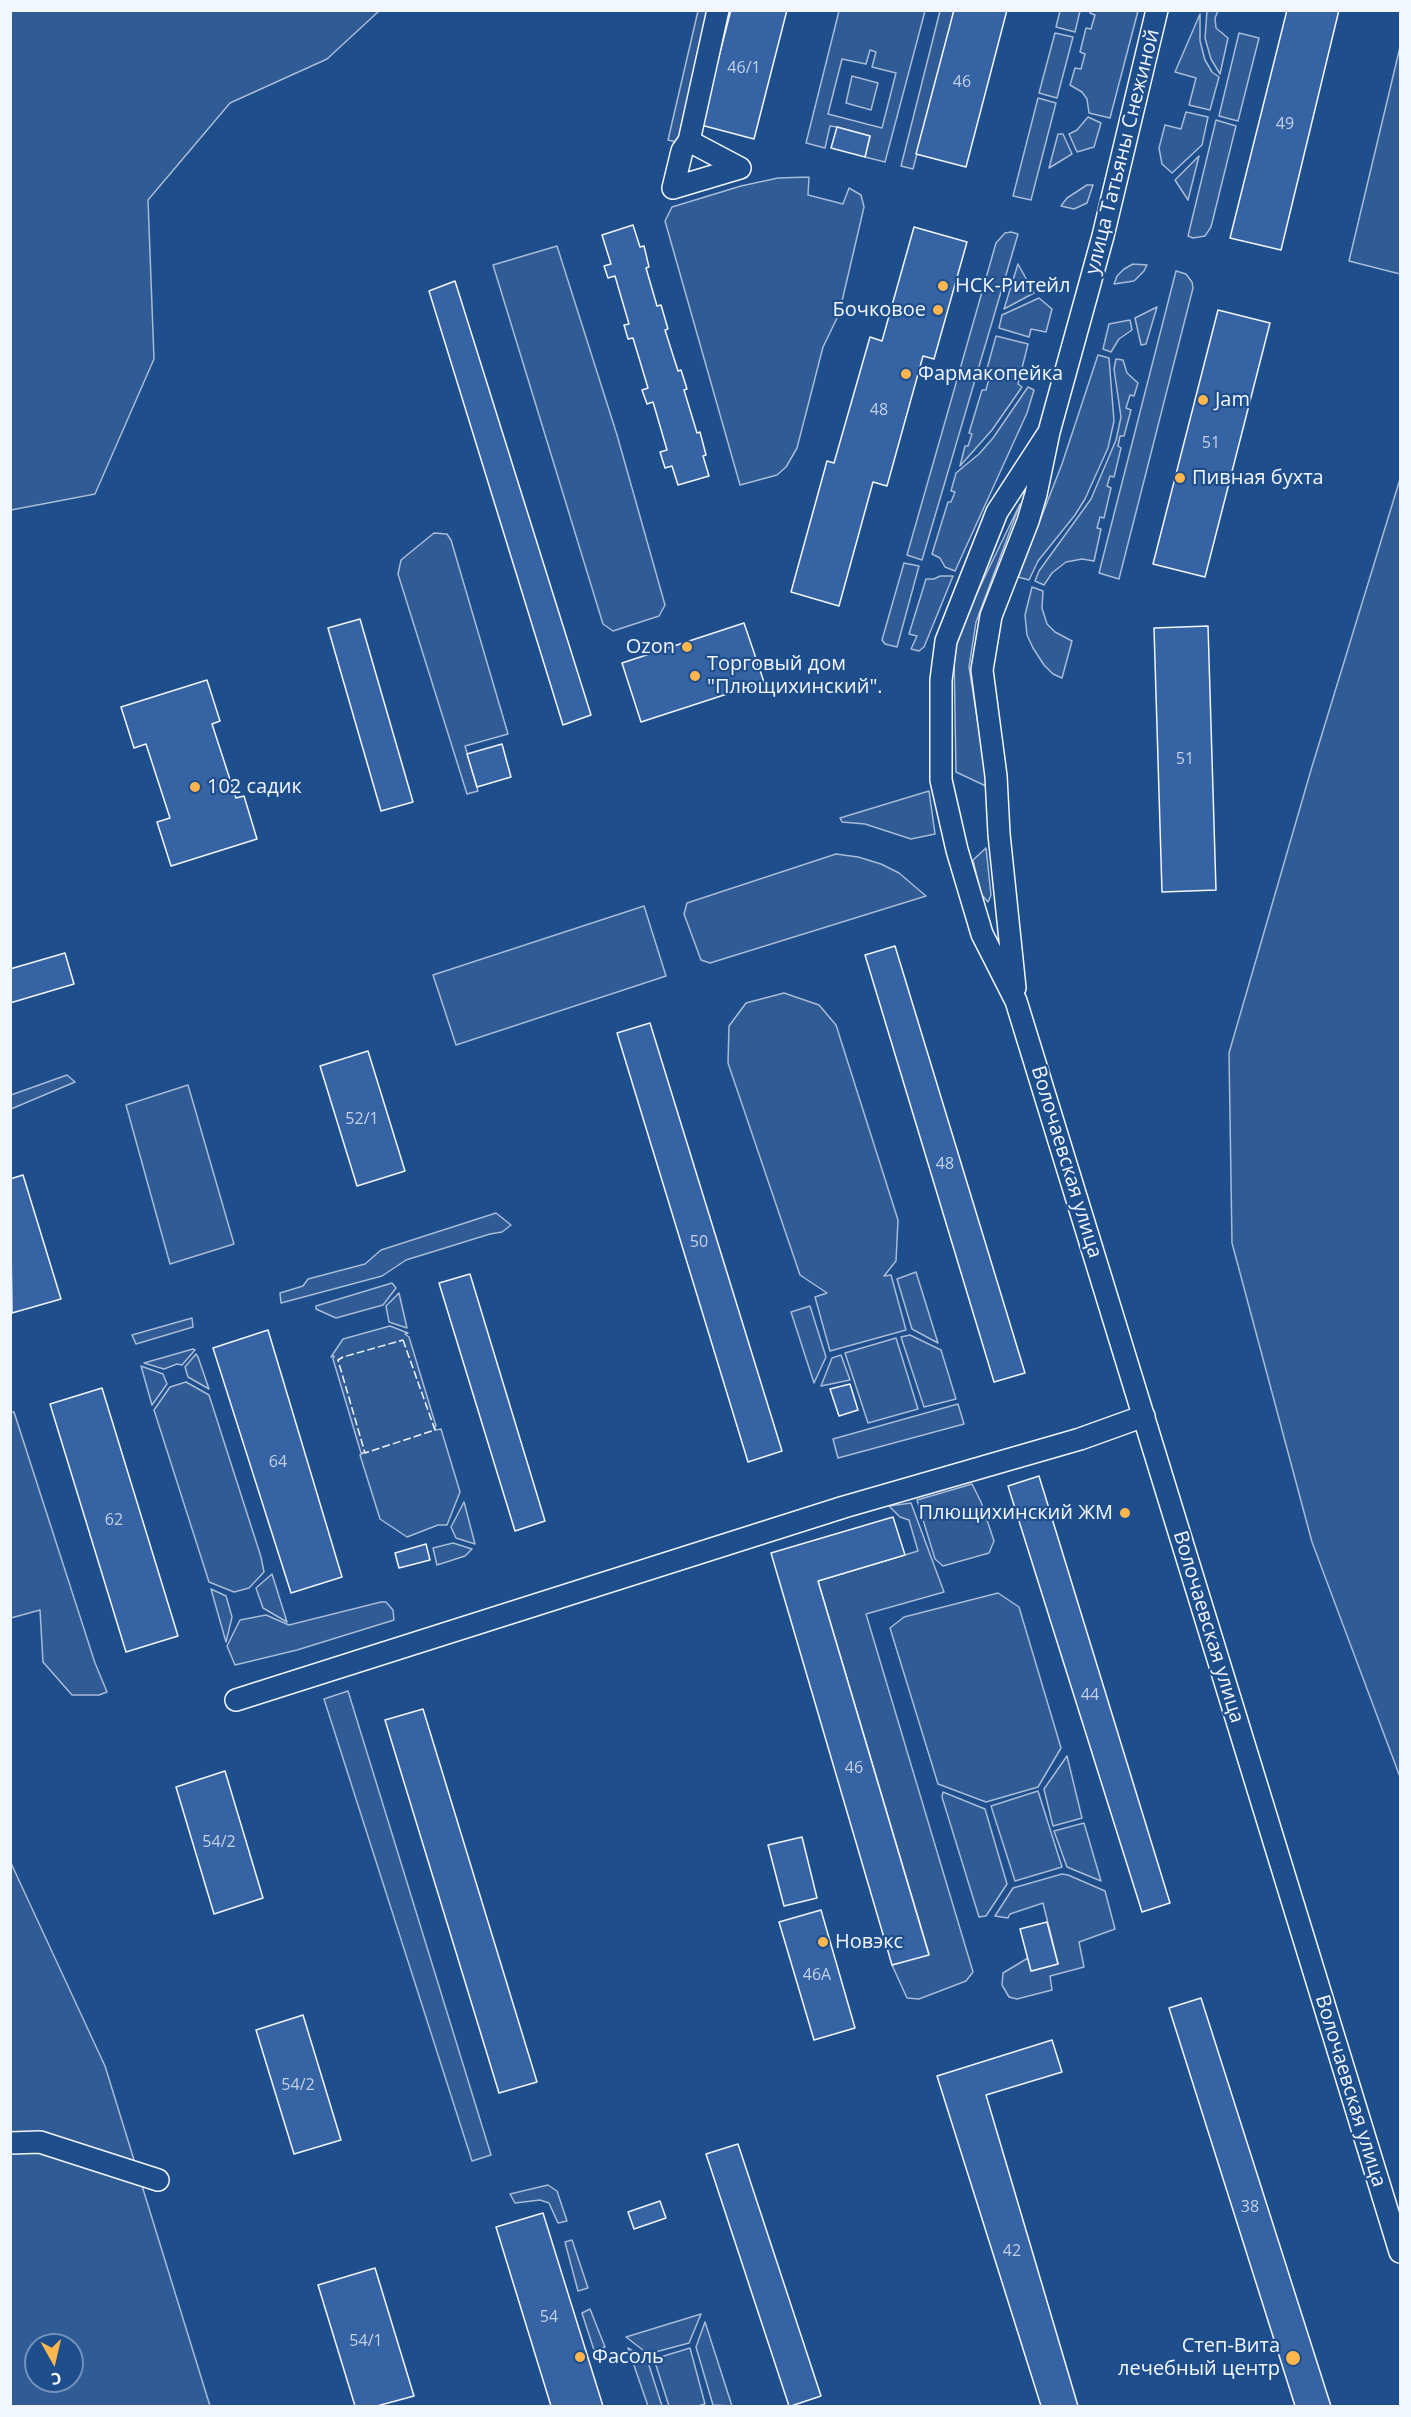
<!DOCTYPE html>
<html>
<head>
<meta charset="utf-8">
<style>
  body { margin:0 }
  #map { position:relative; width:1411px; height:2417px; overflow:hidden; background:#1f4e8c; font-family:"Open Sans",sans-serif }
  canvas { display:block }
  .frame { position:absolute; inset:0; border:12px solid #f2f6ff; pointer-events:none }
  .north { position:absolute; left:24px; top:2333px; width:60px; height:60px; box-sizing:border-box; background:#1f4e8c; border:2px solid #7391ba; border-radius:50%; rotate:172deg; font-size:16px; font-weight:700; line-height:24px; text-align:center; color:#f2f6ff }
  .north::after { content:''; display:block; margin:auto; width:21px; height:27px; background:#ffb74d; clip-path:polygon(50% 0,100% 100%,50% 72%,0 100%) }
</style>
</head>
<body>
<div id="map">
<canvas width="1411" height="2417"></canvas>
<div class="frame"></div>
<div class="north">С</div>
</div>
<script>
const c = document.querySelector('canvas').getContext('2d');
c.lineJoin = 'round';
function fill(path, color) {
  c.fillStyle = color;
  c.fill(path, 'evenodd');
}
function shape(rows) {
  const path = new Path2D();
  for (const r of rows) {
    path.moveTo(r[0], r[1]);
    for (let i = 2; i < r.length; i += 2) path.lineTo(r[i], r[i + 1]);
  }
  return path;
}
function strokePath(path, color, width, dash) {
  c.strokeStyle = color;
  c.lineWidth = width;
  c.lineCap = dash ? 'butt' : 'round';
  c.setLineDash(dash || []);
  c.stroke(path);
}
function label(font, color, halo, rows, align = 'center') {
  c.font = font + ' "Open Sans",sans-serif';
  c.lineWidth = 4.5;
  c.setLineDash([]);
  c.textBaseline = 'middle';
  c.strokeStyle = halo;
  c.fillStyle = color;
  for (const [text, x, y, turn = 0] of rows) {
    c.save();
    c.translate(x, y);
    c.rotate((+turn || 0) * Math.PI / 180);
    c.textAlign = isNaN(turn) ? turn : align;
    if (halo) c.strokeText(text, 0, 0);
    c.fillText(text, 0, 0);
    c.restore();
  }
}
const built = shape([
  [11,10,379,11,327,59,230,103,148,200,154,359,95,494,11,510,11,10],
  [698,11,711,11,681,143,668,140,698,11],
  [839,11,925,11,885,162,865,157,870,136,837,127,830,126,825,148,806,143,839,11],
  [870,50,876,52,872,67,896,73,882,128,828,114,842,59,866,64,870,50],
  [940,11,954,11,913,169,901,166,940,11],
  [1060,11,1080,11,1075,32,1056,27,1060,11],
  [1090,11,1138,11,1110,118,1089,113,1087,99,1082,92,1070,85,1075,68,1081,69,1085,54,1080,52,1086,28,1091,29,1095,15,1090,13,1090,11],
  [1207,11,1218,11,1215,18,1216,28,1228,38,1220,74,1211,59,1205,38,1207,11],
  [1200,14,1200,41,1205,60,1212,72,1219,77,1210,110,1189,105,1196,78,1175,72,1200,14],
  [1055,33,1073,37,1057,98,1039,93,1055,33],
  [1239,33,1259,38,1238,121,1219,116,1239,33],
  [1400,47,1400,274,1349,261,1400,47],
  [852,76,878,83,871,110,846,103,852,76],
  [1038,98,1056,103,1031,200,1013,196,1038,98],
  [1186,112,1208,117,1202,145,1172,173,1162,164,1159,148,1165,125,1181,129,1186,112],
  [1088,117,1101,123,1094,147,1077,152,1069,134,1077,130,1088,117],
  [1216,120,1236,126,1211,227,1205,236,1193,238,1188,236,1216,120],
  [1058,134,1063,134,1072,154,1049,168,1058,134],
  [1199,156,1188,200,1175,180,1199,156],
  [809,177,808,195,843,204,849,188,861,195,864,207,839,314,823,347,797,448,786,467,777,475,740,485,665,221,672,207,741,186,778,178,809,177],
  [1087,185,1093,185,1087,203,1074,209,1061,206,1067,198,1087,185],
  [1011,232,1018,234,922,560,907,555,996,243,1005,233,1011,232],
  [557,246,617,435,665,605,659,616,613,631,603,624,493,265,557,246],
  [1018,264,1034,293,1004,309,1018,264],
  [1133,264,1147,265,1144,271,1134,281,1114,284,1117,276,1124,269,1133,264],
  [1176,271,1186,274,1192,282,1193,288,1119,579,1099,573,1176,271],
  [1039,298,1052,309,1046,332,1031,329,1029,337,999,328,1002,315,1039,298],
  [1157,307,1146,344,1141,345,1135,318,1157,307],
  [1130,320,1132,330,1119,339,1111,352,1103,349,1109,324,1130,320],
  [996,336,1028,344,1018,384,1022,387,992,430,960,466,965,446,968,446,972,434,969,433,982,390,986,390,989,378,985,376,996,336],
  [1098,355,1109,358,1114,421,1108,448,1085,499,1075,515,1038,561,1029,580,1018,577,1062,464,1098,355],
  [1116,359,1123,360,1127,373,1138,383,1134,396,1130,395,1126,408,1131,410,1124,436,1120,436,1118,446,1121,448,1114,477,1110,476,1107,486,1111,488,1104,518,1100,517,1097,528,1101,529,1094,561,1082,559,1066,562,1052,573,1044,585,1035,581,1039,571,1091,499,1116,440,1121,417,1114,369,1116,359],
  [1028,387,1034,390,1027,413,955,571,945,567,940,558,932,554,948,502,951,502,955,492,951,491,956,473,979,454,993,438,1028,387],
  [1400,479,1400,1777,1312,1542,1232,1243,1229,1053,1311,770,1400,479],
  [1020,504,976,622,969,667,988,787,956,772,954,653,962,624,1020,504],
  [434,533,447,534,451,540,508,734,465,746,478,791,467,794,398,574,401,560,434,533],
  [904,563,919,566,897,647,885,644,882,640,904,563],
  [940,576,953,576,924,647,919,651,911,649,917,636,909,634,926,579,934,579,940,576],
  [1032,587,1043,591,1042,608,1047,624,1055,632,1072,641,1062,678,1053,674,1044,665,1033,648,1027,635,1025,615,1032,587],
  [929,791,935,834,911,839,865,824,842,822,840,818,929,791],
  [986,848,991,895,988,902,981,894,973,860,986,848],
  [836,854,858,857,881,864,899,873,926,896,710,963,701,960,684,914,687,903,836,854],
  [644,906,666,976,456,1045,433,975,644,906],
  [784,993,819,1005,836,1025,898,1220,896,1261,884,1276,891,1275,906,1330,830,1351,815,1297,827,1293,800,1275,728,1063,729,1026,746,1003,784,993],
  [67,1075,75,1082,11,1109,11,1095,67,1075],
  [188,1085,234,1244,170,1264,126,1105,188,1085],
  [496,1213,511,1225,502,1232,490,1234,406,1260,382,1276,281,1303,280,1293,303,1286,308,1279,365,1264,381,1250,496,1213],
  [916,1272,938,1343,912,1329,897,1279,916,1272],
  [392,1283,396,1288,383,1305,336,1318,316,1309,316,1306,392,1283],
  [399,1293,407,1328,389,1322,386,1306,399,1293],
  [810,1306,826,1357,814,1383,791,1312,810,1306],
  [192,1318,193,1327,136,1344,132,1335,192,1318],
  [390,1326,408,1333,405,1334,409,1337,436,1426,434,1427,436,1430,441,1429,460,1492,447,1525,438,1525,407,1537,380,1519,360,1455,365,1452,361,1453,333,1359,334,1356,331,1357,343,1339,390,1326],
  [910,1335,941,1350,956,1399,924,1407,901,1337,910,1335],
  [896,1338,918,1409,868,1423,845,1353,896,1338],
  [193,1349,195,1350,182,1365,177,1364,164,1369,144,1363,193,1349],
  [196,1354,198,1357,209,1389,188,1377,185,1367,196,1354],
  [841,1355,850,1380,821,1386,832,1358,841,1355],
  [141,1366,163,1374,167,1384,152,1405,141,1366],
  [186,1382,209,1395,261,1557,264,1572,249,1588,234,1592,209,1582,154,1410,170,1387,186,1382],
  [958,1404,964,1424,838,1458,833,1439,958,1404],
  [11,1412,14,1412,95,1663,107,1692,99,1695,72,1695,43,1662,40,1610,11,1618,11,1412],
  [972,1484,981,1502,994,1541,989,1553,943,1566,935,1559,917,1500,972,1484],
  [464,1502,475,1544,456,1538,451,1527,464,1502],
  [911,1503,944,1592,866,1614,973,1972,966,1981,919,1999,907,1998,892,1965,929,1954,818,1581,918,1551,909,1520,900,1517,889,1506,911,1503],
  [453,1543,472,1549,465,1556,437,1565,433,1548,453,1543],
  [272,1574,287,1622,263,1608,256,1588,272,1574],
  [211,1589,226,1596,232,1617,226,1642,211,1589],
  [998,1593,1019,1607,1061,1748,1038,1787,986,1802,938,1784,890,1628,904,1617,998,1593],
  [381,1602,386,1602,393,1610,394,1620,297,1650,235,1665,227,1646,240,1620,266,1615,289,1625,381,1602],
  [348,1691,491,2155,472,2161,324,1699,348,1691],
  [1067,1756,1082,1818,1053,1826,1044,1789,1067,1756],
  [1038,1791,1062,1867,1015,1881,991,1806,1038,1791],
  [943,1792,985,1809,1007,1884,986,1916,979,1917,942,1797,943,1792],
  [1084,1823,1101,1881,1067,1867,1054,1831,1084,1823],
  [10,1861,105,2066,210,2406,11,2406,10,1861],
  [36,2345,72,2345,72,2381,36,2381,36,2345],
  [1062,1874,1068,1875,1105,1891,1115,1929,1079,1942,1084,1967,1050,1976,1052,1990,1017,1999,1009,1997,1002,1985,1003,1973,1028,1958,1032,1971,1058,1964,1043,1903,1010,1914,1008,1918,995,1916,1013,1888,1062,1874],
  [548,2185,557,2191,567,2221,558,2223,549,2203,540,2200,515,2203,510,2194,548,2185],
  [572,2240,588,2288,578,2291,565,2242,572,2240],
  [590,2309,605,2347,594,2350,582,2313,590,2309],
  [701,2314,689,2343,648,2354,626,2337,701,2314],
  [705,2322,732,2406,713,2405,696,2347,705,2322],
  [628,2348,647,2359,662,2406,648,2406,628,2348],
  [690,2348,705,2404,698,2406,669,2406,654,2359,690,2348]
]);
fill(built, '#305b95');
strokePath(built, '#a8bbd7', 1.5);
const building = shape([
  [731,10,787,10,754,139,701,125,731,10],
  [954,10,1007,10,966,167,916,154,954,10],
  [1287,10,1339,10,1281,250,1230,238,1287,10],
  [837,127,870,136,865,157,831,148,837,127],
  [633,225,640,247,644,246,649,267,646,268,657,306,661,305,668,329,665,330,678,371,681,370,687,389,684,390,697,433,700,432,706,455,703,456,709,476,678,485,672,466,665,468,660,452,667,450,653,402,647,404,642,390,648,388,633,338,628,339,624,325,629,324,615,276,608,278,604,266,611,264,602,235,633,225],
  [914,227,967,242,934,359,923,356,887,486,873,482,839,606,791,592,827,461,834,463,870,337,882,341,914,227],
  [455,281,591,715,563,725,429,291,455,281],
  [1218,310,1270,323,1205,577,1153,564,1218,310],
  [360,619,413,802,381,811,328,628,360,619],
  [744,623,764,682,641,722,622,663,744,623],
  [1208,626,1216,890,1162,892,1154,628,1208,626],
  [207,680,220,721,212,724,236,798,244,796,257,839,171,866,157,822,170,818,146,744,134,748,121,707,207,680],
  [502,744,511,777,477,787,467,754,502,744],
  [895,946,1025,1373,994,1382,865,955,895,946],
  [65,953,74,984,10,1003,10,969,65,953],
  [650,1023,782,1451,748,1462,617,1033,650,1023],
  [368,1051,405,1171,357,1186,320,1066,368,1051],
  [23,1175,61,1299,12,1313,10,1179,23,1175],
  [470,1274,545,1521,515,1531,439,1283,470,1274],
  [268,1330,342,1577,291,1593,213,1348,268,1330],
  [850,1384,858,1410,839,1416,830,1389,850,1384],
  [102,1388,178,1636,126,1652,50,1404,102,1388],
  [1039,1476,1170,1903,1142,1912,1008,1486,1039,1476],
  [893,1517,905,1555,818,1581,929,1955,892,1965,771,1553,893,1517],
  [426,1544,430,1560,399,1568,395,1553,426,1544],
  [423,1709,537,2082,499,2093,385,1720,423,1709],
  [225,1771,263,1898,214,1914,176,1787,225,1771],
  [802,1837,817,1898,784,1906,768,1845,802,1837],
  [821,1910,855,2028,814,2040,779,1922,821,1910],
  [1047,1922,1058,1964,1031,1971,1020,1929,1047,1922],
  [1201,1998,1331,2406,1295,2406,1169,2008,1201,1998],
  [303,2015,341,2140,294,2154,256,2030,303,2015],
  [1052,2040,1062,2072,986,2095,1078,2406,1041,2406,937,2076,1052,2040],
  [738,2144,821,2396,791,2406,789,2406,706,2154,738,2144],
  [660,2201,666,2218,634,2229,628,2212,660,2201],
  [543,2213,603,2406,551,2406,496,2227,543,2213],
  [375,2268,414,2396,377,2406,355,2406,318,2285,375,2268]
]);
fill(building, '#3563a3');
strokePath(building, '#f2f6ff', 1.5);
const minor = shape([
  [689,141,740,168],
  [673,188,682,151,689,141,718,10],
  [673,188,740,168],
  [1049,432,997,512,946,641,941,680,941,780,957,850,982,934,1016,1001,1400,2252],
  [1015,988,999,834,996,776,982,670,991,616,1028,521,1036,494,1049,432,1103,236,1157,10],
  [236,1700,844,1507,1080,1439,1144,1416],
  [10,2143,40,2142,158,2180]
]);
strokePath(minor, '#f2f6ff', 24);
strokePath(minor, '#1f4e8c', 21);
strokePath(shape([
  [403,1340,435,1430,365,1453,338,1360,343,1357,403,1340]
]), '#f2f6ff', 1.5, [8, 3]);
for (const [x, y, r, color] of [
  [943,286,6,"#ffb74d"],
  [938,310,6,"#ffb74d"],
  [906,374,6,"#ffb74d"],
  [1203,400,6,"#ffb74d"],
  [1180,478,6,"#ffb74d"],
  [687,647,6,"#ffb74d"],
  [695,676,6,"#ffb74d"],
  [195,787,6,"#ffb74d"],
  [1125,1513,6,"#ffb74d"],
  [823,1942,6,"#ffb74d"],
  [580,2357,6,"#ffb74d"],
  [1293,2358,8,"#ffb74d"]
]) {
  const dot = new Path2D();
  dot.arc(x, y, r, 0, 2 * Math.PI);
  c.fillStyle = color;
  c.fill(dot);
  strokePath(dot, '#1f4e8c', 2);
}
label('16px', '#c3d1e8', null, [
  ["46/1",744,68],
  ["46",962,82],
  ["49",1285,124],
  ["48",879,410],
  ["51",1211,443],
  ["51",1185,759],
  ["52/1",362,1119],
  ["48",945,1164],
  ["50",699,1242],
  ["64",278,1462],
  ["62",114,1520],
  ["44",1090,1695],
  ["46",854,1768],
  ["54/2",219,1842],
  ["46А",817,1975],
  ["54/2",298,2085],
  ["38",1250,2207],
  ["42",1012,2251],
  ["54",549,2317],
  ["54/1",366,2341]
]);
label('20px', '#f2f6ff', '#1f4e8c', [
  ["улица Татьяны Снежиной",1123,152,-76],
  ["Волочаевская улица",1066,1162,73],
  ["Волочаевская улица",1208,1627,73],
  ["Волочаевская улица",1350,2091,73]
]);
label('20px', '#f2f6ff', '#1f4e8c', [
  ["НСК-Ритейл",955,286],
  ["Бочковое",926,310,"right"],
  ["Фармакопейка",918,374],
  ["Jam",1215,400],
  ["Пивная бухта",1192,478],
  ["Ozon",675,647,"right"],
  ["Торговый дом",707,664],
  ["\"Плющихинский\".",707,687],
  ["102 садик",207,787],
  ["Плющихинский ЖМ",1113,1513,"right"],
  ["Новэкс",835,1942],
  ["Степ-Вита",1280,2346,"right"],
  ["лечебный центр",1280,2369,"right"],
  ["Фасоль",592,2357]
], 'left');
</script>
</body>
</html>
